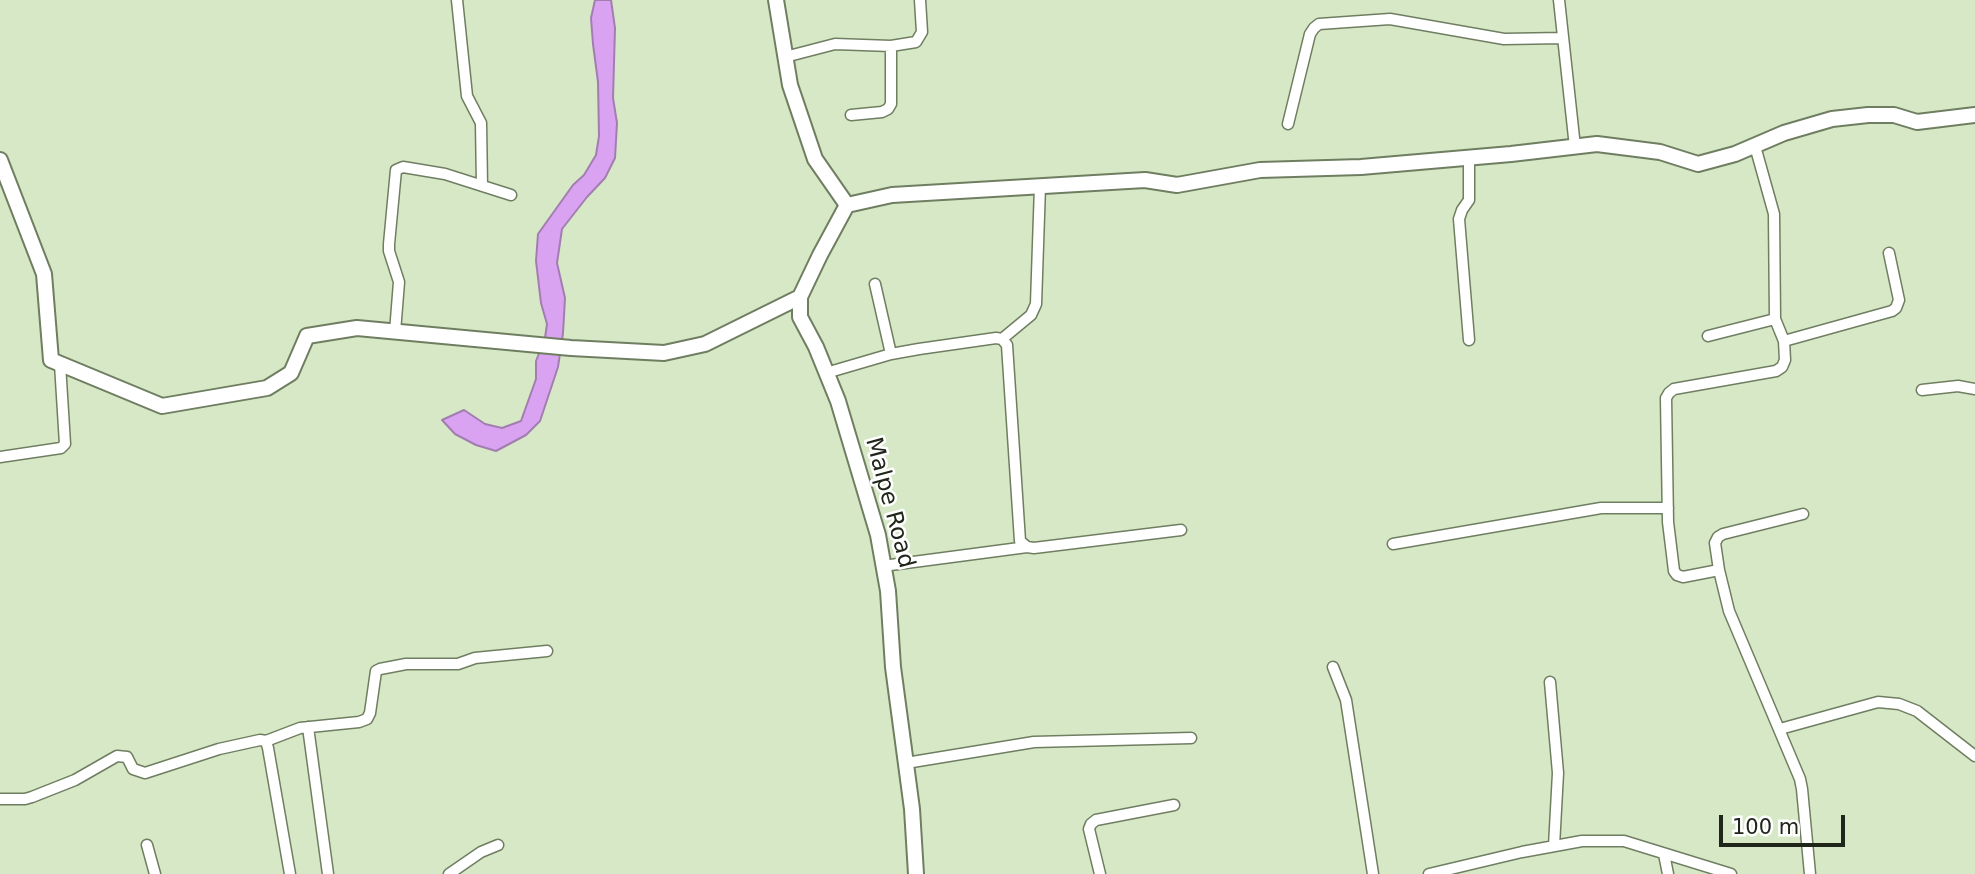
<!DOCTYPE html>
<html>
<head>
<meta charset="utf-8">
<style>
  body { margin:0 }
  #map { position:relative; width:1975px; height:874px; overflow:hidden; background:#d7e8c7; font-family:"DejaVu Sans",sans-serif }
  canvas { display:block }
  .scale { position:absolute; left:1719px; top:815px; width:126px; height:32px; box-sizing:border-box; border:4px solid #20261a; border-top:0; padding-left:9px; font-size:21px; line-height:24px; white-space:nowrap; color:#20261a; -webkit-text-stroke:5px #fff; paint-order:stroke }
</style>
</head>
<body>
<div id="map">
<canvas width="1975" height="874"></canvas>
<div class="scale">100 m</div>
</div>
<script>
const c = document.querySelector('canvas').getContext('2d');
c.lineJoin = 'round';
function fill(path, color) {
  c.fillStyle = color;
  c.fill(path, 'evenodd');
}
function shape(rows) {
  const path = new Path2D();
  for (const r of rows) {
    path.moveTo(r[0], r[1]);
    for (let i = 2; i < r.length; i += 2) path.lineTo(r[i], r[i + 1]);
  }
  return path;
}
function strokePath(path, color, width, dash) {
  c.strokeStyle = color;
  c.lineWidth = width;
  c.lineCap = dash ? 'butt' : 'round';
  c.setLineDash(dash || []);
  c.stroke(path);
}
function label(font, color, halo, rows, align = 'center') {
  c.font = font + ' "DejaVu Sans",sans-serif';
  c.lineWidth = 5;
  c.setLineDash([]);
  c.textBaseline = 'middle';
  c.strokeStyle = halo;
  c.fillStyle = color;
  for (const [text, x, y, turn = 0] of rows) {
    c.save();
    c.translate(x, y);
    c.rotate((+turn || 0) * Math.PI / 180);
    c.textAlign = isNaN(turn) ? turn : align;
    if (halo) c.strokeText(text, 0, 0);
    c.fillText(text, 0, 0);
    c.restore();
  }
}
const water = shape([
  [595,0,611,0,615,28,613,98,617,123,615,158,605,178,587,197,562,229,557,263,565,298,563,333,558,367,540,421,526,435,496,451,476,445,455,434,442,420,464,410,485,424,502,428,521,421,536,379,536,361,545,338,547,324,541,303,536,261,538,234,573,185,584,175,596,155,599,136,598,82,593,44,591,18,595,0]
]);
fill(water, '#d9a3f1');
strokePath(water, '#a27eb0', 2);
const street = shape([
  [457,0,467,96,481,123,482,186],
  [1559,0,1575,147],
  [785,57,835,44,891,46,916,42,922,32,920,0],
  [851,115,882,112,888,109,891,104,891,46],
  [1288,124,1310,34,1314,28,1319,24,1390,19,1504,39,1563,38],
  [1755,146,1774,214,1775,319,1784,341,1785,360,1782,367,1776,371,1674,389,1669,393,1666,398,1668,522,1674,571,1677,575,1683,577,1719,570,1729,611,1800,779,1802,789,1810,874],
  [1469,158,1469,200,1462,210,1459,219,1469,340],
  [875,284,891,354],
  [395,332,399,282,389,251,389,244,396,170,403,167,445,174,511,195],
  [1708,336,1775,319],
  [1002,339,1031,315,1036,304,1040,186],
  [1784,341,1892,311,1896,308,1899,300,1889,253],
  [826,373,891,354,919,349,996,338,1002,339,1007,345,1020,541,1027,547,1034,548,1181,530],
  [1922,390,1958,386,1975,389],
  [0,457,61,448,65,444,60,364],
  [1393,544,1601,508,1668,508],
  [883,566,1027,547],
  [1719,570,1715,543,1718,537,1723,534,1803,514],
  [1333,667,1346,700,1373,874],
  [1550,682,1558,773,1554,846],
  [308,727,328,874],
  [1780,729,1878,702,1899,704,1917,711,1975,756],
  [266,741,300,728,359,722,367,719,370,713,376,671,380,669,406,664,458,664,475,658,547,651],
  [906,763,1034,742,1191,738],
  [0,799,25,799,32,797,75,780,117,756,127,757,133,769,145,773,219,749,260,740,266,741,268,748,290,874],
  [147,845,155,874],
  [1664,854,1668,874],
  [449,874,481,852,498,845],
  [1100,874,1089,829,1091,824,1096,820,1174,805],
  [1429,874,1522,852,1582,841,1624,841,1731,874]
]);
const secondary = shape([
  [776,0,790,85,815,159,847,205],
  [0,160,44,274,51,360,162,406,267,388,291,373,307,336,357,328,571,348,664,353,705,344,800,297],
  [847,205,892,195,1145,180,1177,185,1260,170,1361,167,1511,154,1597,144,1660,152,1698,164,1735,154,1784,133,1832,119,1868,115,1894,115,1917,122,1975,115],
  [847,205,820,255,800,297,800,317,816,347,838,401,878,535,888,591,893,667,912,809,916,874]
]);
strokePath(street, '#6f7e61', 13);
strokePath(secondary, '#6f7e61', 18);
strokePath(street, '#fff', 10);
strokePath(secondary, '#fff', 14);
label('23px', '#20261a', '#fff', [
  ["Malpe Road",889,503,75]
]);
</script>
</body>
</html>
